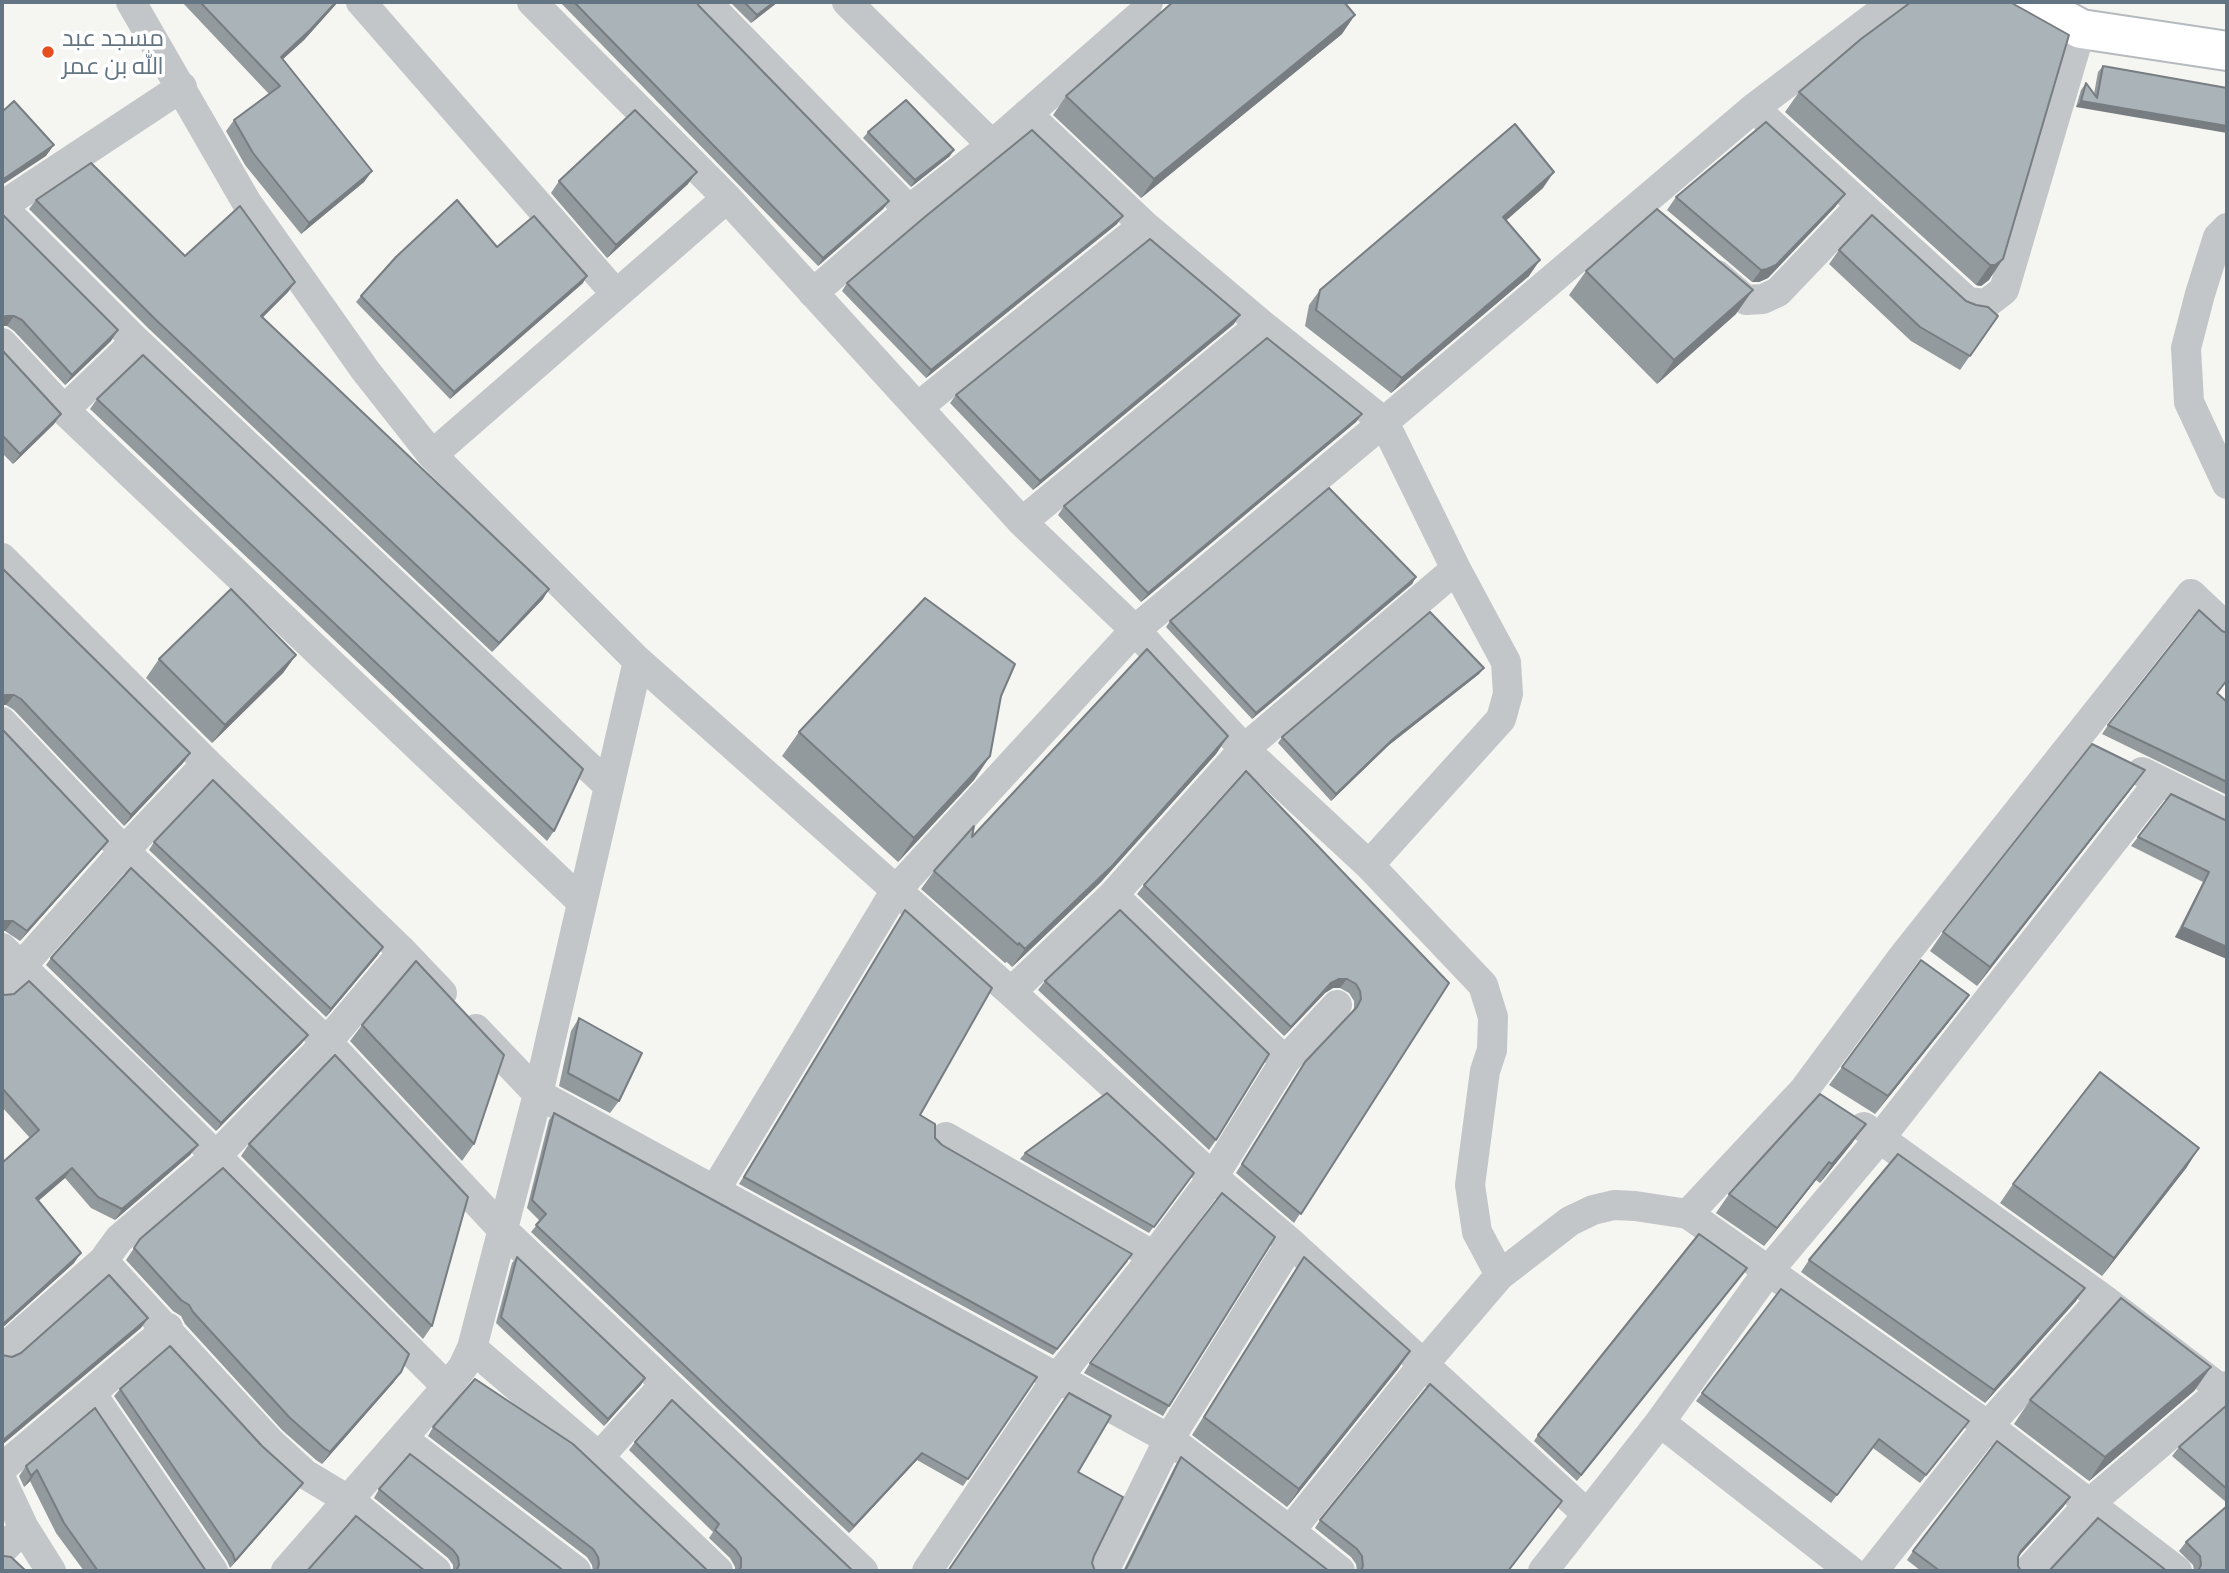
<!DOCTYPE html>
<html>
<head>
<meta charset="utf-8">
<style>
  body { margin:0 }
  #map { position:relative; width:2229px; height:1573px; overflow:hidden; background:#f5f5f1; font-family:Commissioner,sans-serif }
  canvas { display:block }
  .frame { position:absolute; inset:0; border:4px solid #637583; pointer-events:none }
</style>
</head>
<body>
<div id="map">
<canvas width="2229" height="1573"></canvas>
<div class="frame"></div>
</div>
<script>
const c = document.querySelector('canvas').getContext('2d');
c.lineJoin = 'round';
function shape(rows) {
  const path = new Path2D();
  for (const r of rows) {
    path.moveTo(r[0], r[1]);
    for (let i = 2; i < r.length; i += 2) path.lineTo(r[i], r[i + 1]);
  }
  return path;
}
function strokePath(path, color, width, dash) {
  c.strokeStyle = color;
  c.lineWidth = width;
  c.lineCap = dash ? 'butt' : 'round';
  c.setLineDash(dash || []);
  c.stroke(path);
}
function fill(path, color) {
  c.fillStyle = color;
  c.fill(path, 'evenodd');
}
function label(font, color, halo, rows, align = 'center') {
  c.font = font + ' Commissioner,Cairo,sans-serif';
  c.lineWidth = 7;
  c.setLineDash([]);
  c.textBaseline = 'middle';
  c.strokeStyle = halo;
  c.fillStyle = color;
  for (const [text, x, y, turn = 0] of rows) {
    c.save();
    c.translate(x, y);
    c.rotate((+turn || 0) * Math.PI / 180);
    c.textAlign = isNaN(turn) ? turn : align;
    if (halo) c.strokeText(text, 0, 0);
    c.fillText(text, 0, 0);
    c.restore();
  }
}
const secondary = shape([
  [2032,2,2081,29,2227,51]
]);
strokePath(secondary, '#b4babe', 42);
strokePath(shape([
  [131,2,247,203,365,370,432,455,638,661,1011,992,1213,1177,1291,1243,1586,1513],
  [361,2,616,294],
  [532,2,727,198,1022,522,1135,630,1244,749,1369,865,1483,985,1493,1017,1492,1050,1485,1071,1470,1185,1477,1232,1500,1275],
  [706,2,909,210],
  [1754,108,1968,302,1986,304,2004,290,2081,29],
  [1027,114,1144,225],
  [992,145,1145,11,1148,2],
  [2,206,182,87],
  [2,207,136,341,609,786],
  [2227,228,2218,237,2200,294,2186,348,2189,402,2227,484],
  [1717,275,1746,300,1763,299,1778,292,1861,205],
  [813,293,909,210,992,145,847,2],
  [2,343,64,410,582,902],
  [918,407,1144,225,1261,324,1384,422,1456,569,1506,662,1508,694,1501,719,1369,865],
  [64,410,136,341],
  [432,455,727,198],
  [1022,522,1261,324],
  [2,558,207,763,403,952,442,993],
  [2,722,124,851,327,1042,504,1231,863,1571],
  [2142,772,2227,814],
  [1113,895,1285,1061],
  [2,948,142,1082,447,1387],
  [2,988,124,851,207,763],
  [1011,992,1113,895,1244,749,1456,569],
  [476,1029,538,1094,1169,1439,1290,1531],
  [1864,1127,2102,1298,2227,1394],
  [946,1137,1154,1256],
  [715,1190,896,890,1135,630,1384,422,1754,108,1894,2],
  [1688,1214,1988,1426,2177,1571],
  [103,1261,270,1442,305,1474,350,1501,436,1571],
  [472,1348,599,1457,718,1571],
  [2,1350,103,1261,119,1239,215,1157,327,1042,403,952],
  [91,1393,213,1571],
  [1660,1422,1851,1571],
  [403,1439,576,1571],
  [599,1457,665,1384],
  [2,1468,168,1328],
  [2,1481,24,1528,2,1550],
  [24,1528,51,1571],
  [286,1571,447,1387,463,1367,472,1348,538,1094,638,661],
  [927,1571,1058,1377,1154,1256,1213,1177,1285,1061,1337,1005],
  [1104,1571,1169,1439,1291,1243],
  [1340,1571,1290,1531,1423,1365,1500,1275,1570,1221,1593,1210,1614,1205,1635,1206,1688,1214,1804,1090,1905,954,2191,594,2227,628],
  [1543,1571,1660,1422,1769,1270,1880,1138,2160,781],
  [1873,1571,1988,1426,2102,1298],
  [2028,1571,2090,1503,2227,1386]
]), '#c2c6c9', 30);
strokePath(secondary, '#fff', 38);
fill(shape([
  [182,2,338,2,304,40,283,59,372,171,364,182,301,234,245,165,226,131,234,120,269,94],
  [560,2,696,2,699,6,889,201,883,209,818,266],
  [730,2,778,2,751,23],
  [2010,2,1989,280,1981,286,1976,285,1785,112,1799,92],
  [1342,34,1141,198,1053,115,1066,96],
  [2103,66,2227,88,2076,107,2081,90,2086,83,2094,94,2098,72],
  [868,132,950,156,911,187,863,138],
  [559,181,688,184,607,258,551,193],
  [1543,188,1506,220,1529,276,1391,393,1305,326,1309,305,1320,290],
  [1676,197,1836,206,1768,278,1759,282,1752,282,1667,210],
  [36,200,185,256,295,282,288,292,262,318,543,599,492,652,148,328,29,209],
  [2,214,111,341,65,385,14,331,7,326],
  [1117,224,926,378,842,291,847,283],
  [497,247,583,283,450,399,356,302,361,296],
  [1839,250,1966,301,1998,316,1960,370,1911,341,1829,264],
  [1586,271,1736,314,1657,384,1569,295],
  [1234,324,1033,490,950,403,956,395],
  [2,350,61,414,54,424,13,464,2,453],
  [97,399,554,831,547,841,90,409],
  [1362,414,1356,422,1141,602,1058,515,1064,506],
  [2,568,190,753,183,763,124,826,14,710,6,705,2,705],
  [1416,577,1412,584,1252,719,1166,627,1170,621],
  [296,655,283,673,212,743,146,678,159,659],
  [1484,668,1479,674,1389,745,1331,801,1278,743,1282,737],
  [2217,694,2227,702,2227,795,2102,734,2108,725],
  [2,729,100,851,20,941,5,931,2,931],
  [799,732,990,756,974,780,898,862,782,756],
  [1228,736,1216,754,1100,883,1012,967,1007,962,1005,963,921,889,934,871,972,837],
  [2132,788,1977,986,1930,951,1943,932],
  [2227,821,2227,959,2175,937,2203,882,2131,846,2138,837],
  [154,842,378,955,326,1017,149,850],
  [1144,885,1449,983,1294,1223,1236,1173,1299,1072,1305,1062,1352,1012,1354,1008,1354,1001,1349,993,1340,988,1333,988,1325,993,1284,1036,1137,894],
  [905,910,920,1115,935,1138,942,1145,1128,1261,1053,1355,739,1184],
  [51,958,308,1035,302,1043,216,1131,46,965],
  [1045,981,1216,1140,1209,1150,1038,990],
  [2,993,198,1145,190,1155,115,1220,91,1208,65,1178,38,1201,74,1263,2,1328,2,1163,30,1138,2,1107],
  [1969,995,1956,1013,1875,1114,1829,1085,1842,1067],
  [579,1018,619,1101,610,1113,559,1086,571,1031],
  [362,1025,474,1144,462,1161,350,1041],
  [554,1113,1037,1377,963,1486,917,1460,849,1533,531,1232,540,1221,527,1208,549,1120],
  [1853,1142,1820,1183,1816,1180,1764,1246,1716,1213,1729,1194],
  [249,1144,432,1326,423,1339,241,1156],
  [1025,1153,1194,1173,1149,1233,1020,1159],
  [2187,1167,2102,1276,2000,1203,2013,1184],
  [140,1239,401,1372,393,1383,322,1464,316,1460,282,1430,185,1324,181,1316,173,1311,126,1260],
  [517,1257,645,1378,604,1426,496,1323,512,1263],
  [1304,1257,1410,1351,1398,1369,1287,1507,1192,1435,1292,1275],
  [1809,1260,2076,1301,1985,1403,1801,1272],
  [1742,1274,1577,1481,1534,1441,1538,1435],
  [1090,1363,1169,1406,1163,1416,1084,1373],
  [2211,1367,2194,1391,2089,1481,2014,1424,2030,1400],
  [120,1389,262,1446,298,1490,230,1568,227,1561,114,1396],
  [1702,1393,1969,1421,1920,1483,1873,1448,1831,1503,1696,1401],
  [2227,1405,2227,1503,2172,1456,2179,1447],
  [95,1408,207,1571,84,1571,56,1533,30,1481,24,1487,19,1476,26,1466],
  [433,1427,708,1571,593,1571,592,1565,587,1557,428,1436],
  [635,1442,853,1571,735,1571,735,1567,730,1558,709,1538,713,1532,629,1450],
  [1181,1457,1329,1571,1123,1571,1175,1466],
  [379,1489,564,1571,453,1571,453,1565,448,1558,374,1498],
  [2064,1506,2019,1556,2018,1566,2021,1571,1921,1571,1907,1560,1913,1551],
  [1320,1520,1509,1571,1357,1571,1356,1564,1351,1557,1315,1528],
  [2186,1542,2227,1571,2194,1571,2193,1565,2179,1551]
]), '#929a9e');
fill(shape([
  [336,2,338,2,304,40,273,68,281,57],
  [774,2,778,2,751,23,757,15],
  [1355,15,1342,34,1141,198,1154,179],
  [2081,101,2227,126,2227,133,2076,107],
  [54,145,46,156,2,185,2,180],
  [954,150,950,156,911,187,915,180],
  [372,171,364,182,301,234,309,223],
  [697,172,688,184,607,258,616,245],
  [1554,172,1543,188,1492,233,1503,217],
  [1845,194,1836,206,1768,278,1759,282,1752,282,1761,270],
  [889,201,883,209,818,266,823,258],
  [1123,216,1117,224,926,378,931,370],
  [2003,259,1989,280,1981,286,1976,285,1990,265],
  [1540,260,1529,276,1391,393,1402,378],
  [587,276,583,283,450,399,454,392],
  [295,282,288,292,254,326,261,316],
  [1753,290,1736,314,1657,384,1674,360],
  [1240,315,1234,324,1033,490,1040,481],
  [6,316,14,316,7,326,2,326,2,318],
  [118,330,111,341,65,385,72,375],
  [61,414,54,424,13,464,20,454],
  [1362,414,1356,422,1141,602,1148,593],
  [1416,577,1412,584,1252,719,1256,713],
  [549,589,543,599,492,652,499,643],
  [296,655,283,673,212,743,225,725],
  [1484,668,1479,674,1389,745,1331,801,1336,794,1393,739],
  [5,695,14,695,6,705,2,705,2,697],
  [1228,736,1216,754,1100,883,1012,967,1025,949],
  [190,753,183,763,124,826,131,815],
  [990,756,974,780,898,862,914,838],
  [2145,770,2132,788,1977,986,1990,967],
  [108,841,100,851,20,941,27,931],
  [4,921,13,921,5,931,2,931,2,922],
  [2182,927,2227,947,2227,959,2175,937],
  [383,947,378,955,326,1017,331,1009],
  [1339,979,1347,979,1340,988,1333,988,1325,993,1284,1036,1291,1027,1331,983],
  [1969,995,1956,1013,1875,1114,1888,1096],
  [308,1035,302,1043,216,1131,221,1123],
  [1866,1124,1853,1142,1820,1183,1832,1164],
  [198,1145,190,1155,115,1220,122,1209],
  [2199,1148,2187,1167,2102,1276,2114,1258],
  [1829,1162,1816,1180,1764,1246,1777,1228],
  [72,1168,65,1178,29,1209,36,1198],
  [81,1253,74,1263,2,1328,2,1325],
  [2085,1288,2076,1301,1985,1403,1994,1390],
  [148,1318,141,1328,2,1445,2,1441],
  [1410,1351,1398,1369,1287,1507,1299,1489],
  [2211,1367,2194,1391,2089,1481,2105,1457],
  [401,1372,393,1383,322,1464,330,1452],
  [645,1378,641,1385,604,1426,608,1419],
  [922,1453,917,1460,849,1533,854,1526],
  [37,1470,30,1481,24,1487,31,1476],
  [303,1483,298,1490,230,1568,235,1561],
  [2070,1497,2064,1506,2015,1560,2021,1551]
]), '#777d81');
const building = shape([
  [200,2,336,2,311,29,281,57,372,171,309,223,253,153,234,120,280,86,200,2],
  [574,2,696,2,699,6,889,201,823,258,574,2],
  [744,2,774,2,757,15,744,2],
  [1173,2,1344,2,1355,15,1154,179,1066,96,1173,2],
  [1911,2,2010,2,2069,35,2003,259,1995,265,1990,265,1799,92,1861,39,1911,2],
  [2103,66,2227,88,2227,126,2081,101,2086,83,2097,98,2103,66],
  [906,100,954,150,915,180,868,132,906,100],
  [14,101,54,145,2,180,2,112,14,101],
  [635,110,697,172,616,245,559,181,635,110],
  [1766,122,1845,194,1776,265,1767,269,1761,270,1676,197,1766,122],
  [1515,124,1554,172,1503,217,1540,260,1402,378,1316,310,1320,290,1515,124],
  [1032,130,1123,216,931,370,847,283,926,216,1032,130],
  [91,163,185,256,240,206,295,282,261,316,549,589,499,643,155,319,36,200,91,163],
  [457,200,497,247,534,216,587,276,454,392,361,296,396,257,457,200],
  [1657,209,1753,290,1674,360,1586,271,1657,209],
  [2,214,118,330,72,375,22,320,14,316,6,316,2,318,2,214],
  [1872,215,1966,301,1976,305,1988,307,1998,316,1970,356,1920,327,1839,250,1872,215],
  [1150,239,1240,315,1040,481,956,395,1150,239],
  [1267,338,1362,414,1148,593,1064,506,1267,338],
  [2,350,61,414,20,454,2,435,2,350],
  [143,355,583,769,554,831,97,399,143,355],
  [1329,488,1416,577,1256,713,1170,621,1329,488],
  [2,568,190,753,131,815,21,699,14,695,5,695,2,697,2,568],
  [231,589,296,655,225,725,159,659,231,589],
  [925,598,1015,664,1001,696,990,756,914,838,799,732,925,598],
  [2199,610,2222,631,2227,633,2227,680,2217,693,2227,702,2227,782,2108,725,2199,610],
  [1430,612,1484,668,1393,739,1336,794,1282,737,1430,612],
  [1147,649,1228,736,1113,865,1025,949,1019,943,1018,945,934,871,974,826,972,837,1147,649],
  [2,729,108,841,27,931,13,921,4,921,2,922,2,729],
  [2092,744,2145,770,1990,967,1943,932,2092,744],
  [1246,771,1449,983,1301,1214,1242,1164,1305,1062,1357,1007,1361,999,1360,991,1356,984,1347,979,1339,979,1331,983,1291,1027,1144,885,1246,771],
  [213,780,383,947,331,1009,154,842,213,780],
  [2171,794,2227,821,2227,947,2182,927,2209,872,2138,837,2171,794],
  [131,868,308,1035,221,1123,51,958,131,868],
  [905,910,992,988,920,1115,935,1124,935,1138,942,1145,1132,1254,1057,1349,744,1177,905,910],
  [1120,910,1269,1054,1216,1140,1045,981,1120,910],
  [1921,960,1969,995,1888,1096,1842,1067,1921,960],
  [416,961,504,1055,474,1144,362,1025,416,961],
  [29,981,198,1145,122,1209,98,1197,72,1168,36,1198,81,1253,2,1325,2,1163,39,1130,2,1088,2,993,5,995,14,994,29,981],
  [579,1018,642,1053,619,1101,568,1073,579,1018],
  [335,1055,468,1197,432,1326,249,1144,335,1055],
  [2100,1072,2199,1148,2114,1258,2013,1184,2100,1072],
  [1107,1093,1194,1173,1154,1227,1025,1153,1107,1093],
  [1820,1094,1866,1124,1832,1164,1829,1162,1777,1228,1729,1194,1820,1094],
  [554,1113,1037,1377,968,1479,922,1453,854,1526,536,1225,546,1214,532,1200,554,1113],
  [1898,1154,2085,1288,1994,1390,1809,1260,1898,1154],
  [223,1168,409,1354,401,1372,330,1452,324,1448,290,1418,193,1312,189,1305,181,1300,134,1248,140,1239,223,1168],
  [1222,1193,1275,1237,1169,1406,1090,1363,1222,1193],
  [1699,1234,1747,1268,1581,1475,1538,1435,1699,1234],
  [517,1257,645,1378,608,1419,501,1317,517,1257],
  [1304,1257,1410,1351,1299,1489,1204,1417,1304,1257],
  [109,1275,148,1318,2,1441,2,1355,12,1357,21,1353,109,1275],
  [1781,1289,1969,1421,1926,1475,1879,1439,1837,1495,1702,1393,1781,1289],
  [2121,1298,2211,1367,2105,1457,2030,1400,2121,1298],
  [170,1346,262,1446,303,1483,235,1561,233,1554,120,1389,170,1346],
  [475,1379,573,1444,708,1571,597,1571,599,1564,598,1557,593,1549,433,1427,475,1379],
  [1430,1384,1562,1501,1508,1571,1361,1571,1363,1566,1362,1556,1357,1549,1320,1520,1430,1384],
  [1069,1393,1111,1416,1078,1472,1123,1497,1094,1556,1092,1563,1095,1571,948,1571,1069,1393],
  [672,1400,853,1571,739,1571,741,1567,741,1558,736,1550,715,1530,719,1524,635,1442,672,1400],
  [2227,1405,2227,1489,2179,1447,2227,1405],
  [95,1408,206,1571,207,1571,98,1571,64,1523,37,1470,31,1476,26,1466,95,1408],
  [1997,1441,2070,1497,2021,1551,2018,1557,2018,1566,2021,1571,1940,1571,1913,1551,1997,1441],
  [410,1454,564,1571,456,1571,459,1565,458,1557,453,1550,379,1489,410,1454],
  [1181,1457,1329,1571,1125,1571,1181,1457],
  [2227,1506,2227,1571,2198,1571,2201,1565,2200,1556,2186,1542,2227,1506],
  [356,1516,425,1571,307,1571,356,1516],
  [2098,1518,2167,1571,2049,1571,2098,1518],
  [2,1555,4,1556,11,1557,26,1571,2,1571,2,1555]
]);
fill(building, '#aab3b8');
strokePath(building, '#777d81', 2);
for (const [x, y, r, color] of [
  [48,52,7,"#e64f20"]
]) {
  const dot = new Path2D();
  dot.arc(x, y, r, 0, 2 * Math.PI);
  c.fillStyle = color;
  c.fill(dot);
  strokePath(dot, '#fff', 2.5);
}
label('24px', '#637583', '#fff', [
  ["مسجد عبد",62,38],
  ["الله بن عمر",62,66]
], 'left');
</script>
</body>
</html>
